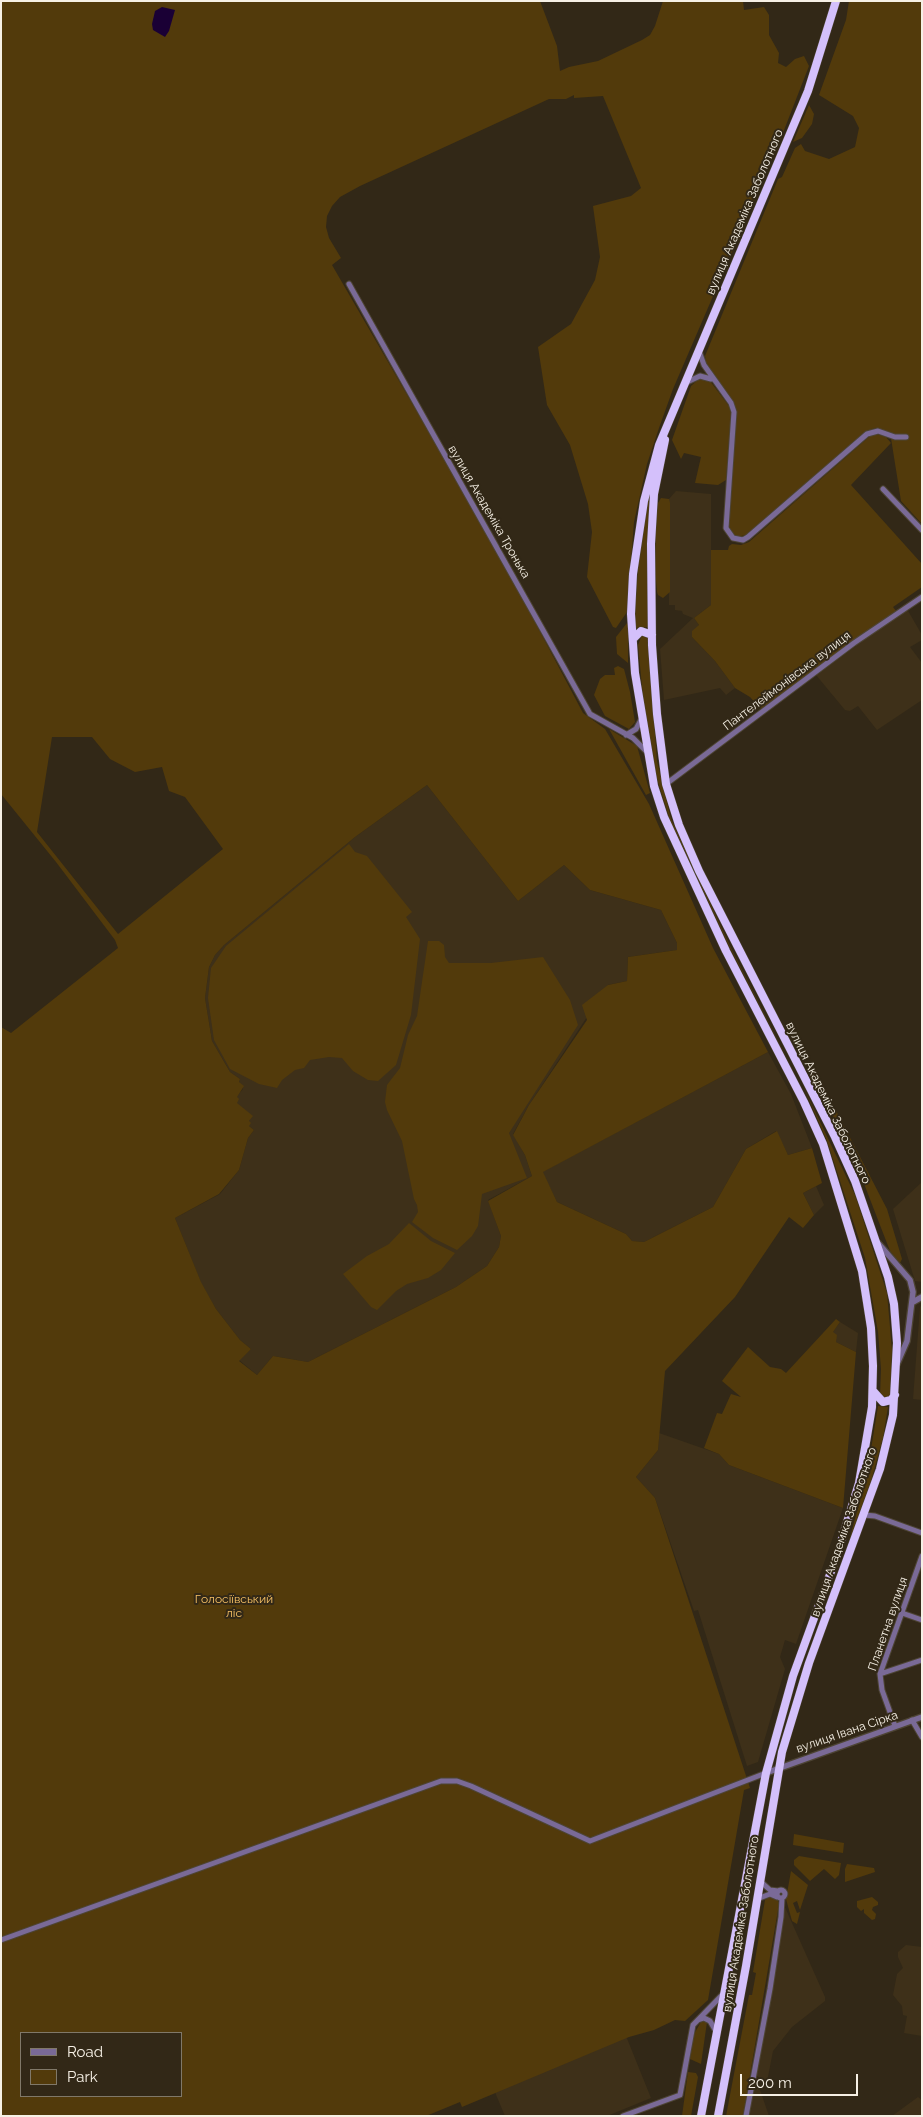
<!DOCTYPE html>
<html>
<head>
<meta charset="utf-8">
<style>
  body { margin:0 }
  #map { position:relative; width:923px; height:2117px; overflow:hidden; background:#322817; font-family:Raleway,sans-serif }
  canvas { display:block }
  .frame { position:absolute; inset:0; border:2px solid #f6f0e5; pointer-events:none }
  .legend { position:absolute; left:20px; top:2032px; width:162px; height:65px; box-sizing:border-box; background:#322817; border:1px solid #807869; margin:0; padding:6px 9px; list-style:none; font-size:15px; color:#f6f0e5 }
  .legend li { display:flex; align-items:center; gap:10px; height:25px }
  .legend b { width:25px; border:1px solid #807869 }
  .scale { position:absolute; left:740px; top:2074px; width:118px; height:22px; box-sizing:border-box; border:2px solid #f6f0e5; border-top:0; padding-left:6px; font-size:15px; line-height:18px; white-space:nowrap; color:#f6f0e5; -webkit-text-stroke:4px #322817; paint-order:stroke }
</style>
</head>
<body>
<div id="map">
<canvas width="923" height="2117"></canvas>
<div class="frame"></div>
<ul class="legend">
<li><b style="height:6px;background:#7a6a97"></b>Road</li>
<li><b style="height:14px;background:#523a0b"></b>Park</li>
</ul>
<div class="scale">200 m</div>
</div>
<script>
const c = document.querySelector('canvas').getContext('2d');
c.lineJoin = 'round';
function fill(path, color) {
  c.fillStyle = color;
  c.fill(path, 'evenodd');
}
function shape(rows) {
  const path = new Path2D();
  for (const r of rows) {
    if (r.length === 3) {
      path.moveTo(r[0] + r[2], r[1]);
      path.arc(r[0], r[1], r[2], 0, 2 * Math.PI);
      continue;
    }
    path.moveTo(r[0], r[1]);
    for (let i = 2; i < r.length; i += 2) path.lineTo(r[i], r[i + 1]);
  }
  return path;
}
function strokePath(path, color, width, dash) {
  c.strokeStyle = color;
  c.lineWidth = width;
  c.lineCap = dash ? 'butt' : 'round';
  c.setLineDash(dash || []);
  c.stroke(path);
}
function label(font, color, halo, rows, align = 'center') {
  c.font = font + ' Raleway,sans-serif';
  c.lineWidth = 4;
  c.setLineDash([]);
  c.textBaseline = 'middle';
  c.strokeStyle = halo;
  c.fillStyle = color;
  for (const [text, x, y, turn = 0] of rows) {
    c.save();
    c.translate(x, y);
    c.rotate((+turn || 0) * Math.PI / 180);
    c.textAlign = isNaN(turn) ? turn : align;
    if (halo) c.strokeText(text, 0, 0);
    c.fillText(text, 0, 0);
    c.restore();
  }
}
fill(shape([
  [676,491,711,494,711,605,694,618,699,625,692,637,715,661,735,688,726,695,720,688,664,700,660,649,693,618,683,614,682,611,675,610,675,605,669,605,669,499],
  [907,609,922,635,922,640,910,647,922,663,922,700,877,730,858,706,850,711,845,710,816,675],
  [427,785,518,901,564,865,590,890,661,910,677,943,677,950,628,957,627,981,608,985,529,1105,513,1134,525,1155,532,1176,488,1200,501,1236,499,1247,487,1266,456,1287,308,1362,273,1356,257,1375,239,1360,251,1349,240,1340,216,1309,201,1283,175,1218,220,1194,239,1170,248,1138,254,1130,249,1126,249,1121,252,1116,236,1103,236,1097,243,1089,239,1082,240,1079,230,1072,212,1041,205,998,209,967,215,955,224,945,355,837],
  [768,1052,791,1094,812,1148,788,1155,776,1131,746,1149,713,1207,644,1242,632,1241,626,1234,557,1202,542,1172],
  [922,1182,922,1282,915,1281,893,1209],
  [816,1186,824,1205,814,1215,803,1193],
  [922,1305,922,1400,913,1399,920,1307],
  [840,1322,858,1333,856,1352,836,1342,832,1333],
  [659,1433,719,1454,729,1465,843,1508,796,1644,785,1640,780,1657,785,1669,758,1762,747,1766,698,1610,694,1611,655,1498,636,1477,658,1450],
  [784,1905,825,1997,825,2001,792,2027,773,2051,766,2087,763,2087,762,2079,755,2075],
  [906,1945,922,1947,922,2036,904,2033,907,2016,903,2015,902,2006,893,1995,897,1974,903,1968,898,1957,898,1952],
  [626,2036,651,2098,607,2116,505,2116,494,2090],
  [753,2086,759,2087,769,2116,748,2116],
  [918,2097,922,2100,922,2116,892,2116]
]), '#3e3019');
fill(shape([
  [1,1,540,1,557,46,560,71,569,67,598,61,642,40,650,35,655,26,663,1,743,1,744,10,764,7,769,15,769,35,779,53,778,63,786,67,795,59,804,56,809,66,779,143,673,389,659,428,647,464,634,522,627,612,616,628,613,627,587,577,592,532,588,504,570,445,547,405,538,347,571,324,595,280,600,257,593,206,631,196,641,188,603,96,574,98,574,95,566,99,549,99,360,186,340,197,332,206,327,216,326,227,329,238,341,258,332,265,498,552,583,713,605,729,649,804,713,948,768,1052,543,1172,557,1202,626,1234,632,1241,644,1242,713,1207,746,1149,777,1131,788,1155,812,1148,822,1183,803,1193,814,1215,803,1228,789,1217,735,1297,665,1371,658,1450,636,1477,655,1498,750,1788,744,1790,708,2000,685,2021,675,2020,654,2030,629,2037,462,2107,460,2102,426,2116,1,2116,1,1027,11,1033,118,948,115,940,56,862,1,794],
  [52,737,92,737,110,759,135,772,162,767,169,791,185,797,223,849,118,934,37,832],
  [427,785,518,901,564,865,590,890,661,910,677,943,677,950,628,957,627,981,608,985,582,1005,587,1020,529,1105,513,1135,525,1155,532,1176,488,1201,501,1236,499,1247,487,1266,456,1287,308,1362,273,1356,257,1375,239,1361,251,1349,240,1340,216,1309,201,1282,175,1218,219,1194,239,1170,248,1138,254,1130,249,1126,251,1123,249,1121,253,1116,237,1103,239,1099,237,1097,244,1086,239,1082,240,1079,230,1072,212,1041,205,998,209,967,215,955,224,945,355,837],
  [21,2033,181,2033,181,2096,21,2096],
  [849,1,922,1,922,524,901,501,890,432,875,428,865,432,746,535,737,537,733,536,729,527,737,410,707,367,705,356,778,179,782,177,795,148,801,144,805,151,829,159,855,147,859,128,853,116,819,95,846,20],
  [809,105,814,114,812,124,802,138,793,142],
  [700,378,708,378,710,381,729,406,731,413,726,480,718,485,695,483,701,457,684,453,681,459,672,440,691,386],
  [876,434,886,437,891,443,851,485,922,564,922,587,893,607,896,611,761,709,750,697,735,688,715,661,692,637,692,631,699,625,694,618,711,605,711,550,728,550,729,546,732,544,741,545,749,542,870,436],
  [652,477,648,535,648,627,634,628,640,538],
  [661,498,669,499,670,503,670,592,663,598,658,595,657,592,655,569,656,521,658,503],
  [627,623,628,624,628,663,617,654,616,637],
  [642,635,648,638,657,761,671,819,731,948,799,1082,730,948,670,820,657,779,645,718,638,645],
  [618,666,624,669,630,692,635,722,629,729,605,716,594,695,600,679,605,675,615,675,614,668],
  [609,729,637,746,650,793,646,795],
  [349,844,355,852,367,856,412,912,406,917,420,939,411,1015,396,1065,378,1081,368,1080,353,1071,342,1058,329,1057,310,1060,304,1068,295,1070,282,1080,277,1088,259,1084,230,1069,214,1040,208,998,211,968,226,946],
  [428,941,439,941,444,945,445,957,449,963,491,963,543,957,570,1000,578,1025,509,1133,527,1178,482,1194,478,1226,472,1236,457,1250,433,1238,412,1222,418,1212,417,1205,414,1199,402,1141,387,1110,385,1102,387,1085,400,1068,408,1035,417,1016],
  [802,1084,855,1195,887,1293,892,1350,890,1395,886,1399,880,1396,881,1369,878,1332,865,1258,827,1141],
  [826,1096,829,1097,887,1209,902,1259,900,1263,890,1251,856,1163,824,1099],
  [409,1223,431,1241,455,1253,441,1270,428,1278,407,1284,396,1291,377,1310,371,1307,343,1274,367,1256,389,1244],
  [836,1319,840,1322,833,1332,837,1335,836,1342,856,1352,843,1508,729,1465,719,1454,704,1448,717,1413,722,1414,731,1394,741,1397,722,1381,748,1347,770,1367,781,1369,786,1373],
  [878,1406,888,1407,883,1438,871,1481,849,1541,867,1474],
  [794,1834,844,1843,843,1853,793,1845],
  [799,1856,841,1863,839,1875,835,1879,824,1869,810,1881,794,1865,794,1860],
  [847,1864,874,1868,875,1872,845,1882,845,1869],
  [791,1871,808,1885,800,1910,797,1901,793,1903,797,1913,800,1912,797,1924,792,1921,786,1899],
  [771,1896,777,1898,779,1904,743,2116,726,2116,749,1995,752,1995,756,1973,753,1972,765,1900],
  [872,1897,878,1902,878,1905,873,1907,872,1910,876,1914,875,1919,872,1920,864,1913,864,1909,861,1911,857,1907,857,1901],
  [702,2020,707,2022,701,2064,690,2059,693,2036],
  [688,2072,696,2073,698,2077,691,2116,682,2116]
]), '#523a0b');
fill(shape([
  [162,7,175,10,169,31,165,37,153,30,152,24,155,11]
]), '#1a0035');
const minor = shape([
  [349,284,590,714,633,738,647,752],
  [699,351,704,365,731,403,734,412,726,528,733,538,743,540,748,537,867,434,878,431,895,437,906,437],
  [685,383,700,376,711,379],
  [883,489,922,530],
  [626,735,636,729,641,720],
  [666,784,854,643,922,597],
  [864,1515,875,1516,922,1533],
  [902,1613,922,1620],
  [880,1674,922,1660],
  [912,1720,922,1737],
  [895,1726,882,1690,880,1674,922,1556],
  [760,1881,770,1890,778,1891],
  [781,1894,4],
  [757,1899,770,1894,777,1897],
  [1,1940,441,1781,457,1781,471,1786,590,1841,766,1773],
  [698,2020,704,2018,710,2021,717,2033],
  [623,2116,680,2095,693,2025,724,1993],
  [746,2116,770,1989,781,1917,782,1898]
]);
const tertiary = shape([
  [878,1243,910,1280,913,1292,907,1341,897,1364],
  [913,1302,922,1297],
  [766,1773,922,1717]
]);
const trunk = shape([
  [665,440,654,494,651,544,652,645,657,714,666,784,679,825,699,871,835,1137,855,1181,888,1277,894,1304,897,1343,893,1415,880,1469,809,1663,782,1752,746,1966,718,2116],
  [633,639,641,631,652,635],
  [873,1391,883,1402,891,1400,895,1395],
  [701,2116,766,1773,793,1676,837,1555,859,1483,872,1407,873,1366,871,1328,862,1271,823,1144,804,1102,726,951,664,817,654,786,635,673,631,614,633,574,644,501,659,445,808,91,836,1]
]);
strokePath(minor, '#4d4434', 7);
strokePath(tertiary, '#4d4434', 8);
strokePath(trunk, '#4d4434', 9);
strokePath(minor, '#7a6a97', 5);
strokePath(tertiary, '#7a6a97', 5.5);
strokePath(trunk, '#d4c0fb', 8);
label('12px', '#f6f0e5', '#322817', [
  ["вулиця Академіка Заболотного",745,212,-67],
  ["вулиця Академіка Тронька",489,512,60],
  ["Пантелеймонівська вулиця",787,681,-37],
  ["вулиця Академіка Заболотного",828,1103,64],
  ["вулиця Академіка Заболотного",844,1532,-71],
  ["Планетна вулиця",888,1624,-71],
  ["вулиця Івана Сірка",847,1732,-19],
  ["вулиця Академіка Заболотного",741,1924,-81]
]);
label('12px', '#f7c164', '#322817', [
  ["Голосіївський",234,1599],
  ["ліс",234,1613]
]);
</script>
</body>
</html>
